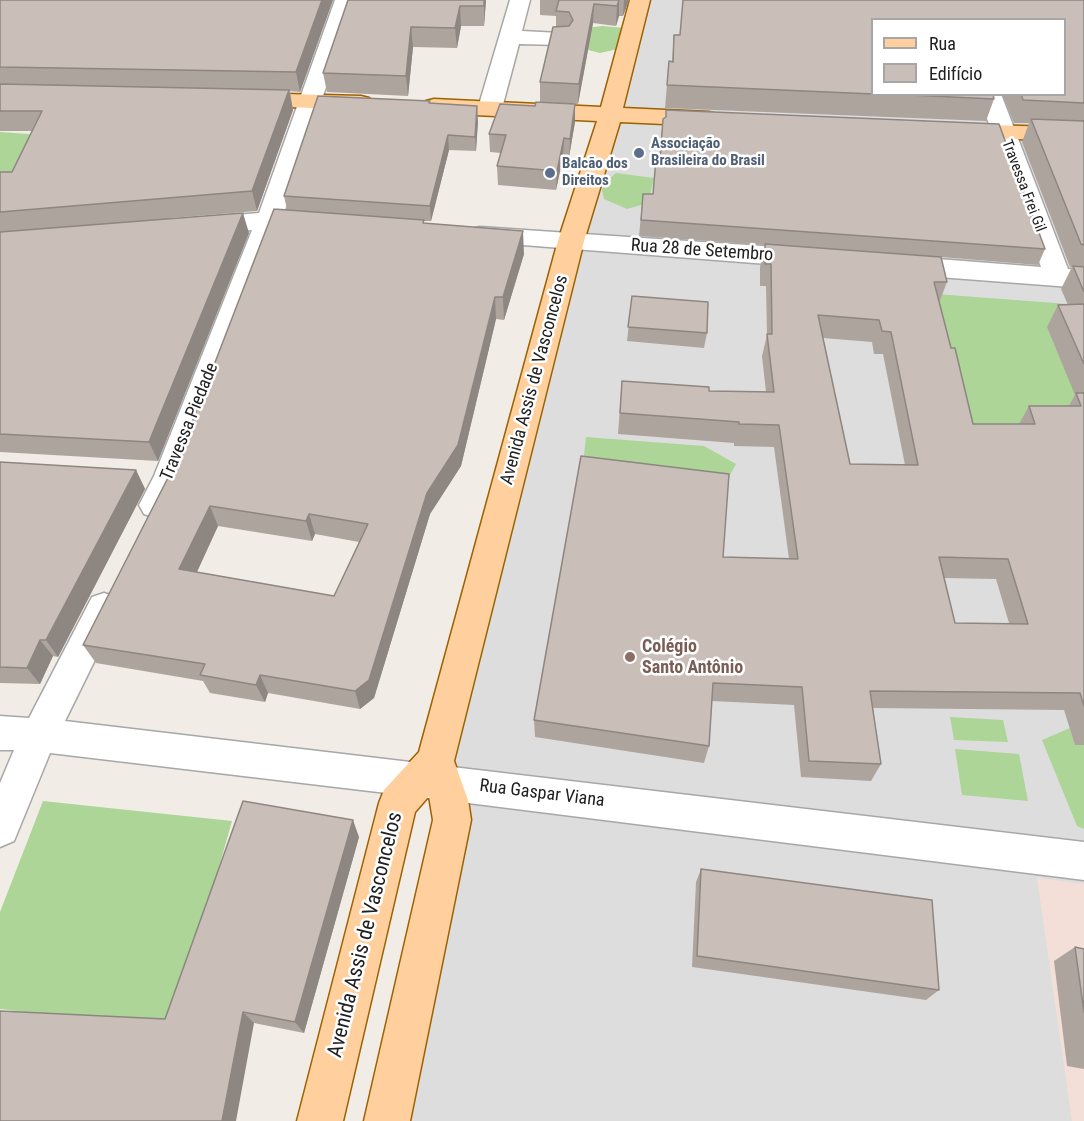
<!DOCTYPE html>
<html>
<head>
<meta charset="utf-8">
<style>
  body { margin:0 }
  #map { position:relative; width:1084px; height:1121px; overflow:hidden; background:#f1ede6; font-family:"Roboto Condensed",sans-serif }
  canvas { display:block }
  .legend { position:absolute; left:871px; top:18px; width:195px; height:78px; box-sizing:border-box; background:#fff; border:2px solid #a6a6a6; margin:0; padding:8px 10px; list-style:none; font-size:18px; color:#202020 }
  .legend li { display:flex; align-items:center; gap:12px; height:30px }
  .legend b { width:30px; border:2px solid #a6a6a6 }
</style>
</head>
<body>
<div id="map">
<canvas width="1084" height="1121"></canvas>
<ul class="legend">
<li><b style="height:8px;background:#ffd09d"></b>Rua</li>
<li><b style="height:16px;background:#cabfb8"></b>Edifício</li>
</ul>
</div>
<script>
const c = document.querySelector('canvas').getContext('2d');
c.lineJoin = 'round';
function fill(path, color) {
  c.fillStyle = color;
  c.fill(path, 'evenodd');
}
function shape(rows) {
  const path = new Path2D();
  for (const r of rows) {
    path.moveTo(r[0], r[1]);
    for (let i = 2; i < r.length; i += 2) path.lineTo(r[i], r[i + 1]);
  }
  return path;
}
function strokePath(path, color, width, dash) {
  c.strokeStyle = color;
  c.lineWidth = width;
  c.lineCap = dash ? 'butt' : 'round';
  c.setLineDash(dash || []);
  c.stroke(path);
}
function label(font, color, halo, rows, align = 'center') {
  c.font = font + ' "Roboto Condensed",sans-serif';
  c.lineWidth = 5;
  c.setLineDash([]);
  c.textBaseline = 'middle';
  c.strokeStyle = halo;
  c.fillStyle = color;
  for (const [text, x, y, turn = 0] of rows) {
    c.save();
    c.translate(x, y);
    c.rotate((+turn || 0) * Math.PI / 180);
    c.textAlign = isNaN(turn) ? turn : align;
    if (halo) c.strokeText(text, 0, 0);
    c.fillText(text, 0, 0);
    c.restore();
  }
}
fill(shape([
  [640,0,1084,0,1084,1121,387,1121,452,820,435,761],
  [872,20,1064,20,1064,94,872,94]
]), '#dedddd');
fill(shape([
  [1037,878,1084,884,1084,1121,1072,1121]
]), '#f4ded8');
fill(shape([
  [602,26,627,28,622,48,600,53,588,50,583,38,586,28],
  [0,132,44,135,0,190],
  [616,173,654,178,648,203,627,209,604,199,602,190,606,182],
  [936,294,1068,304,1078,327,1084,416,971,445],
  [586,437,704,446,736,464,723,487,582,473],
  [950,717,1003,720,1008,742,954,740],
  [1070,728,1075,744,1084,745,1084,829,1077,826,1042,740],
  [955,749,1019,754,1028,801,962,795],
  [43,801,232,821,173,1029,0,1009,0,912]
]), '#acd597');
const minor = shape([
  [335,0,355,0,284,213,315,215,324,217,328,223,324,229,315,231,279,229,186,476,166,514,155,518,144,514,139,505,154,476,252,230,202,234,193,232,189,226,193,220,202,218,259,213,335,0],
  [510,0,530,0,522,31,560,33,568,34,571,39,568,44,560,45,519,44,502,108,498,113,490,115,482,113,478,108,510,0],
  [978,94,1001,94,1068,269,1084,270,1084,288,899,274,890,271,886,265,890,259,899,256,1041,267,978,94],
  [480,227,806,249,815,252,819,258,815,264,806,267,471,241,467,235,471,229,480,227],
  [104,593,116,597,121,607,65,721,1084,842,1084,880,420,797,50,753,14,841,0,847,0,783,14,750,0,750,0,716,29,718,92,597,104,593]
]);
const major = shape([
  [630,0,650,0,623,108,709,112,717,114,721,119,717,124,709,126,620,122,584,241,454,761,468,800,471,820,410,1121,364,1121,433,820,429,796,415,812,343,1121,297,1121,379,803,384,790,419,752,558,241,597,121,434,113,426,111,422,106,426,101,434,99,601,107,630,0],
  [248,93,361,96,369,98,373,103,369,108,361,110,240,105,237,100,240,95,248,93],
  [958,124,1084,128,1084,142,950,136,946,131,950,126,958,124]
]);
strokePath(minor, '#a7a7a7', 3);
strokePath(major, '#9c6100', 3);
fill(minor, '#fff');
fill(major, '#ffd09d');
fill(shape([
  [0,0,333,0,300,92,290,91,293,110,257,211,170,218,249,233,158,461,0,452,0,172,12,172,32,131,0,131],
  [348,0,486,0,484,26,461,26,457,48,413,47,408,96,327,92,323,73],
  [540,0,629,0,623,16,619,16,616,26,593,23,578,104,540,102,540,82,556,27,556,16,540,15],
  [1084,0,1084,745,1075,745,1064,710,873,708,881,764,871,781,801,777,794,705,712,701,709,746,704,763,535,737,534,720,723,557,789,559,774,447,734,446,734,443,618,434,622,381,709,391,766,392,762,356,767,335,766,286,760,286,760,267,765,245,639,236,643,194,653,194,656,159,659,160,663,119,1045,249,1038,265,941,257,947,282,939,303,951,348,973,424,1019,424,1029,406,1069,406,1075,395,1047,327,1058,305,1068,305,1061,289,1072,267,1070,267,1022,142,1029,123,1014,123,1002,94,1065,94,1065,20,873,20,873,94,993,94,994,99,986,121,665,108,669,61,672,62,674,35],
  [823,338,872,342,874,354,883,354,905,465,850,464],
  [944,578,996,579,1009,623,955,623],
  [430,101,430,103,478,121,476,151,449,150,431,221,424,221,424,223,524,254,504,320,496,319,461,466,430,514,374,698,360,709,268,693,265,702,210,693,203,681,96,663,83,645,179,456,287,210,284,196],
  [218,526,312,541,315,534,359,542,334,596,197,572],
  [575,122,569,157,563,157,556,190,498,185,497,166,501,153,490,152,489,134],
  [632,296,707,333,704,348,627,341],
  [0,462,136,470,145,489,58,657,53,656,40,684,0,683],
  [359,837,304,1033,254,1023,165,1019],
  [701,869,939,990,926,1000,692,967,696,882],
  [1075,947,1084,949,1084,1069,1067,1066,1054,961]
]), '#aea49e');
fill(shape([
  [322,0,333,0,300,92,296,72],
  [484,0,486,0,484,26],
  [619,0,619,16,616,26,617,6],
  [624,0,629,0,623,16],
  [594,4,593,23,578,104,579,84],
  [460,6,461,26,457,48,455,28],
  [411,27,413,47,408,96,406,76],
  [289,90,293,110,257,211,252,191],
  [575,104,575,122,569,157,570,139],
  [477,106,478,121,476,151,475,137],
  [448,135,449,150,431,221,430,206],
  [564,138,563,157,556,190,557,171],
  [243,213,249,233,158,461,149,442],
  [523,231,524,254,504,320,503,297],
  [495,297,496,319,461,466,430,514,374,698,360,709,355,691,427,493],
  [136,470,145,489,58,657,46,640],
  [210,506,218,526,189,589,179,569],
  [309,514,315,534,312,541,306,521],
  [40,640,53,656,40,684,27,668],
  [260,675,268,693,265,702,256,685],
  [353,820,359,837,304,1033,295,1022],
  [243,1012,254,1023,236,1121,222,1121]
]), '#8d8681');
const building = shape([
  [0,0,322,0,296,72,0,67,0,0],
  [348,0,484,0,484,6,460,6,455,28,411,27,406,76,323,73,348,0],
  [559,0,619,0,617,6,594,4,579,84,540,82,553,27,569,26,573,20,569,12,556,11,559,0],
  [683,0,1084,0,1084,103,1023,100,1021,94,1065,94,1065,20,873,20,873,94,667,85,669,61,673,62,674,35,680,35,683,0],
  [0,84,289,90,252,191,0,212,0,172,12,172,42,111,0,111,0,84],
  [889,94,993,94,994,99,889,94],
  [318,96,430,101,429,103,477,106,475,137,448,135,430,206,284,196,318,96],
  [536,102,575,104,570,139,564,138,557,171,497,166,506,135,489,134,500,104,535,106,536,102],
  [666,110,999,124,1045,249,641,220,643,194,653,194,656,159,660,160,663,119,666,117,666,110],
  [1031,119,1084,121,1084,245,1081,244,1031,119],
  [274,209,424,220,423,223,523,231,503,297,495,297,458,445,427,493,369,680,355,691,260,675,256,685,200,675,205,664,83,645,179,456,274,209],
  [210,506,306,521,309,514,368,524,334,596,179,569,210,506],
  [243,213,149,442,0,434,0,232,243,213],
  [765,244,941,257,947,282,934,282,951,348,955,348,973,424,1035,424,1029,406,1081,406,1076,393,1084,393,1084,706,1080,693,870,691,881,764,809,761,802,687,713,683,709,746,534,720,581,456,729,474,723,557,798,559,779,425,739,424,739,422,620,413,622,381,709,387,709,391,774,392,767,334,772,334,771,264,765,264,765,244],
  [818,315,879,320,882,331,891,332,918,465,850,464,818,315],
  [939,557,1008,559,1028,624,955,623,939,557],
  [1073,266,1084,267,1084,292,1073,266],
  [632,296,708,302,707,333,628,327,632,296],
  [1084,304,1084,364,1058,305,1084,304],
  [0,462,136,470,46,640,40,640,27,668,0,667,0,462],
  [243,801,353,820,295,1022,243,1012,222,1121,0,1121,0,1011,165,1019,243,801],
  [701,869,932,900,939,990,697,956,701,869],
  [1075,947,1084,949,1084,1012,1075,947]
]);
fill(building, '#cabfb8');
strokePath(building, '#8d8681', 1.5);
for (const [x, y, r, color] of [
  [639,153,6,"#5c6f8a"],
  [550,173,6,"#5c6f8a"],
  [630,657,6,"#8d6e63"]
]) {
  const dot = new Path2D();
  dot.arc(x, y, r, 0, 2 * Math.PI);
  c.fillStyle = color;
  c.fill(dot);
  strokePath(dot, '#fff', 2);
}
label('bold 15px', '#4e5e75', '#fff', [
  ["Associação",651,144],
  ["Brasileira do Brasil",651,161],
  ["Balcão dos",562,164],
  ["Direitos",562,181]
], 'left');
label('15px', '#202020', '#fff', [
  ["Travessa Frei Gil",1023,186,69]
]);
label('18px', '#202020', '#fff', [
  ["Rua 28 de Setembro",702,251,4],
  ["Avenida Assis de Vasconcelos",535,380,-75],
  ["Travessa Piedade",190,422,-68],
  ["Rua Gaspar Viana",542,794,7]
]);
label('bold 18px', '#785e54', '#fff', [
  ["Colégio",642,647],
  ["Santo Antônio",642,668]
], 'left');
label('21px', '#202020', '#fff', [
  ["Avenida Assis de Vasconcelos",366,935,-76]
]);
</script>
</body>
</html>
